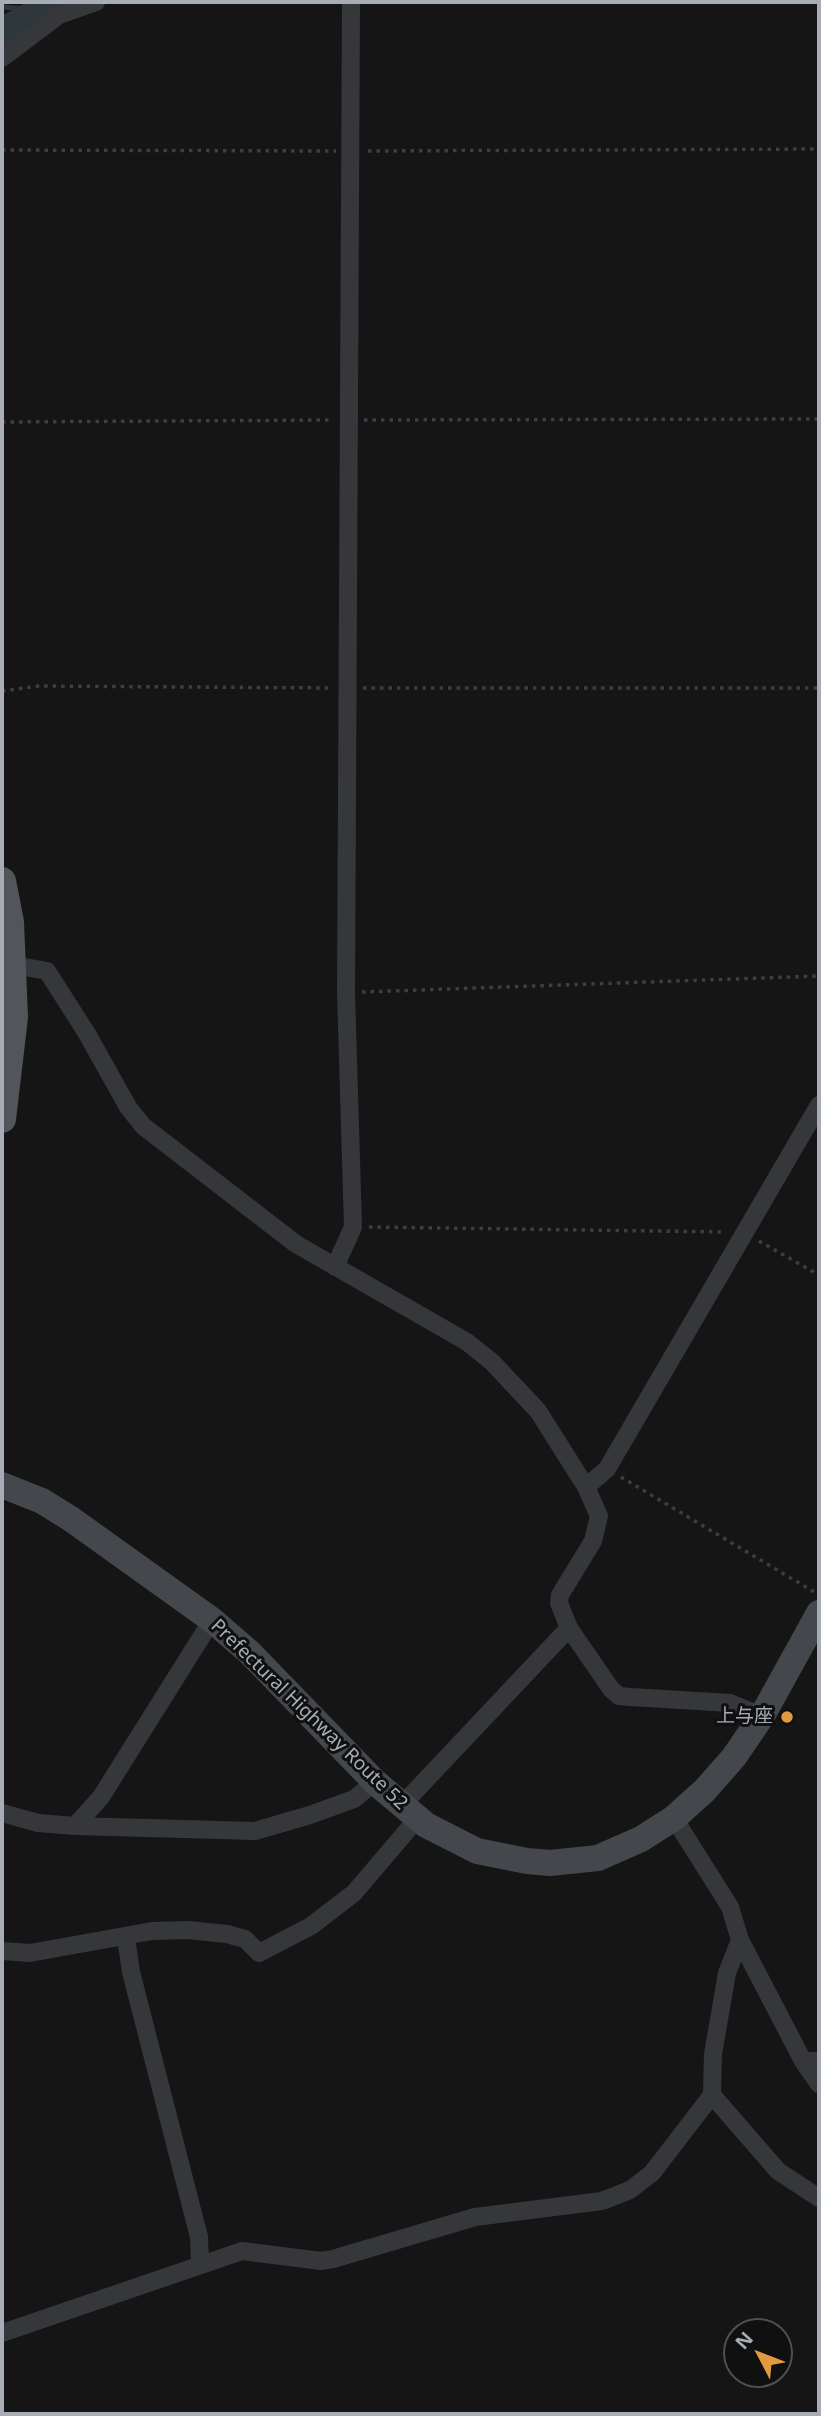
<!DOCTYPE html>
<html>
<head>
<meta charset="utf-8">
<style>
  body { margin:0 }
  #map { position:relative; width:821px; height:2416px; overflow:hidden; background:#151516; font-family:"Noto Sans",sans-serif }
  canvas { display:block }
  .frame { position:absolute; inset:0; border:4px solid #a8adb5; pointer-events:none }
  .north { position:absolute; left:723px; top:2318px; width:70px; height:70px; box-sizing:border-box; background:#101011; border:2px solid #4d4f53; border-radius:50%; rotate:312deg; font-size:19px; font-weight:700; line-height:28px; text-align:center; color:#a8adb5 }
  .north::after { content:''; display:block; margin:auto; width:24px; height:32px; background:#e29a41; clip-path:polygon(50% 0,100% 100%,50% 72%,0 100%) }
</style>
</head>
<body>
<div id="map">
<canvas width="821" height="2416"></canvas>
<div class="frame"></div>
<div class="north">N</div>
</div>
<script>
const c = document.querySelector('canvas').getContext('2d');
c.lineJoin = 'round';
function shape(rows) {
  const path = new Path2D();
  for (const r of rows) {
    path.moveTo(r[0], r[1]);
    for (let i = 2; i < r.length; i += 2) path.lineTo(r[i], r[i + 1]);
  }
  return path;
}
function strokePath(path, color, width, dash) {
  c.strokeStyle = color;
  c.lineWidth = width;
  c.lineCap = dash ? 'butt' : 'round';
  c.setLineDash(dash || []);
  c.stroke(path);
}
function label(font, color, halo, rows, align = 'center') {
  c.font = font + ' "Noto Sans","Noto Sans JP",sans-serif';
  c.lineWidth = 6;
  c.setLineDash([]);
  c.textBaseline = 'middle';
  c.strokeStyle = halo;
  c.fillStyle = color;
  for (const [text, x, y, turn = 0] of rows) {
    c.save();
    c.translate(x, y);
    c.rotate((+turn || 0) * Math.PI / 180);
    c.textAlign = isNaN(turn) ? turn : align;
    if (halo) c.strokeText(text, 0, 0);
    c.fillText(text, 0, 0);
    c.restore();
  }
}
strokePath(shape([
  [2,7,42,10]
]), '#2e373b', 5);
strokePath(shape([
  [2,34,60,2]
]), '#2e373b', 32);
strokePath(shape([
  [2,150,336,151],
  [368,151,819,149],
  [364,420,819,419],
  [2,422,332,420],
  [363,688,819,688],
  [2,691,39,686,331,688],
  [362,992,819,976],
  [369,1227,725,1232],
  [759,1241,819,1275],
  [621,1477,816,1593]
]), '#3c3e42', 3.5, [3.5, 5]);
strokePath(shape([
  [2,58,59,15,96,2],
  [14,965,47,971,86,1032,128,1107,143,1126,296,1244,467,1342,492,1362,538,1411,586,1487,599,1516,593,1541,560,1595,559,1603,569,1628,611,1689,619,1696,631,1697,730,1703,762,1716],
  [335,1267,353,1227,346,992,351,2],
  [586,1487,607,1469,819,1105],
  [402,1805,569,1628],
  [2,1813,38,1823,75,1826,255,1831,310,1815,354,1799,375,1782],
  [674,1818,730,1907,740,1940,803,2061,819,2061],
  [75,1826,101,1797,212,1620],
  [126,1938,131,1972,199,2237,200,2264],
  [2,1951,30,1953,152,1931,188,1930,227,1934,245,1939,259,1953,311,1926,354,1893,417,1819],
  [803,2061,819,2084],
  [712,2095,778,2171,819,2198],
  [2,2333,242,2251,321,2261,333,2259,475,2217,602,2201,630,2190,652,2173,712,2095,713,2054,727,1973,740,1940]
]), '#36373b', 18);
strokePath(shape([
  [2,1485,42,1501,71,1519,212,1620,250,1653,375,1782,426,1825,477,1851,527,1861,550,1863,598,1858,641,1839,674,1818,705,1790,734,1757,762,1716,819,1613]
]), '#44474b', 26);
strokePath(shape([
  [2,881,10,922,14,1017,2,1119]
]), '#52555a', 28);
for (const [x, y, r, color] of [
  [787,1717,7,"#e29a41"]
]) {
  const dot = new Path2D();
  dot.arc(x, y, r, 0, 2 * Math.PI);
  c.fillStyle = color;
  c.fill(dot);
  strokePath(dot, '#101011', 2.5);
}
label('19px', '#a8adb5', '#101011', [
  ["Prefectural Highway Route 52",309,1715,44]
]);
label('19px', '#a8adb5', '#101011', [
  ["上与座",773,1717]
], 'right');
</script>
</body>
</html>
